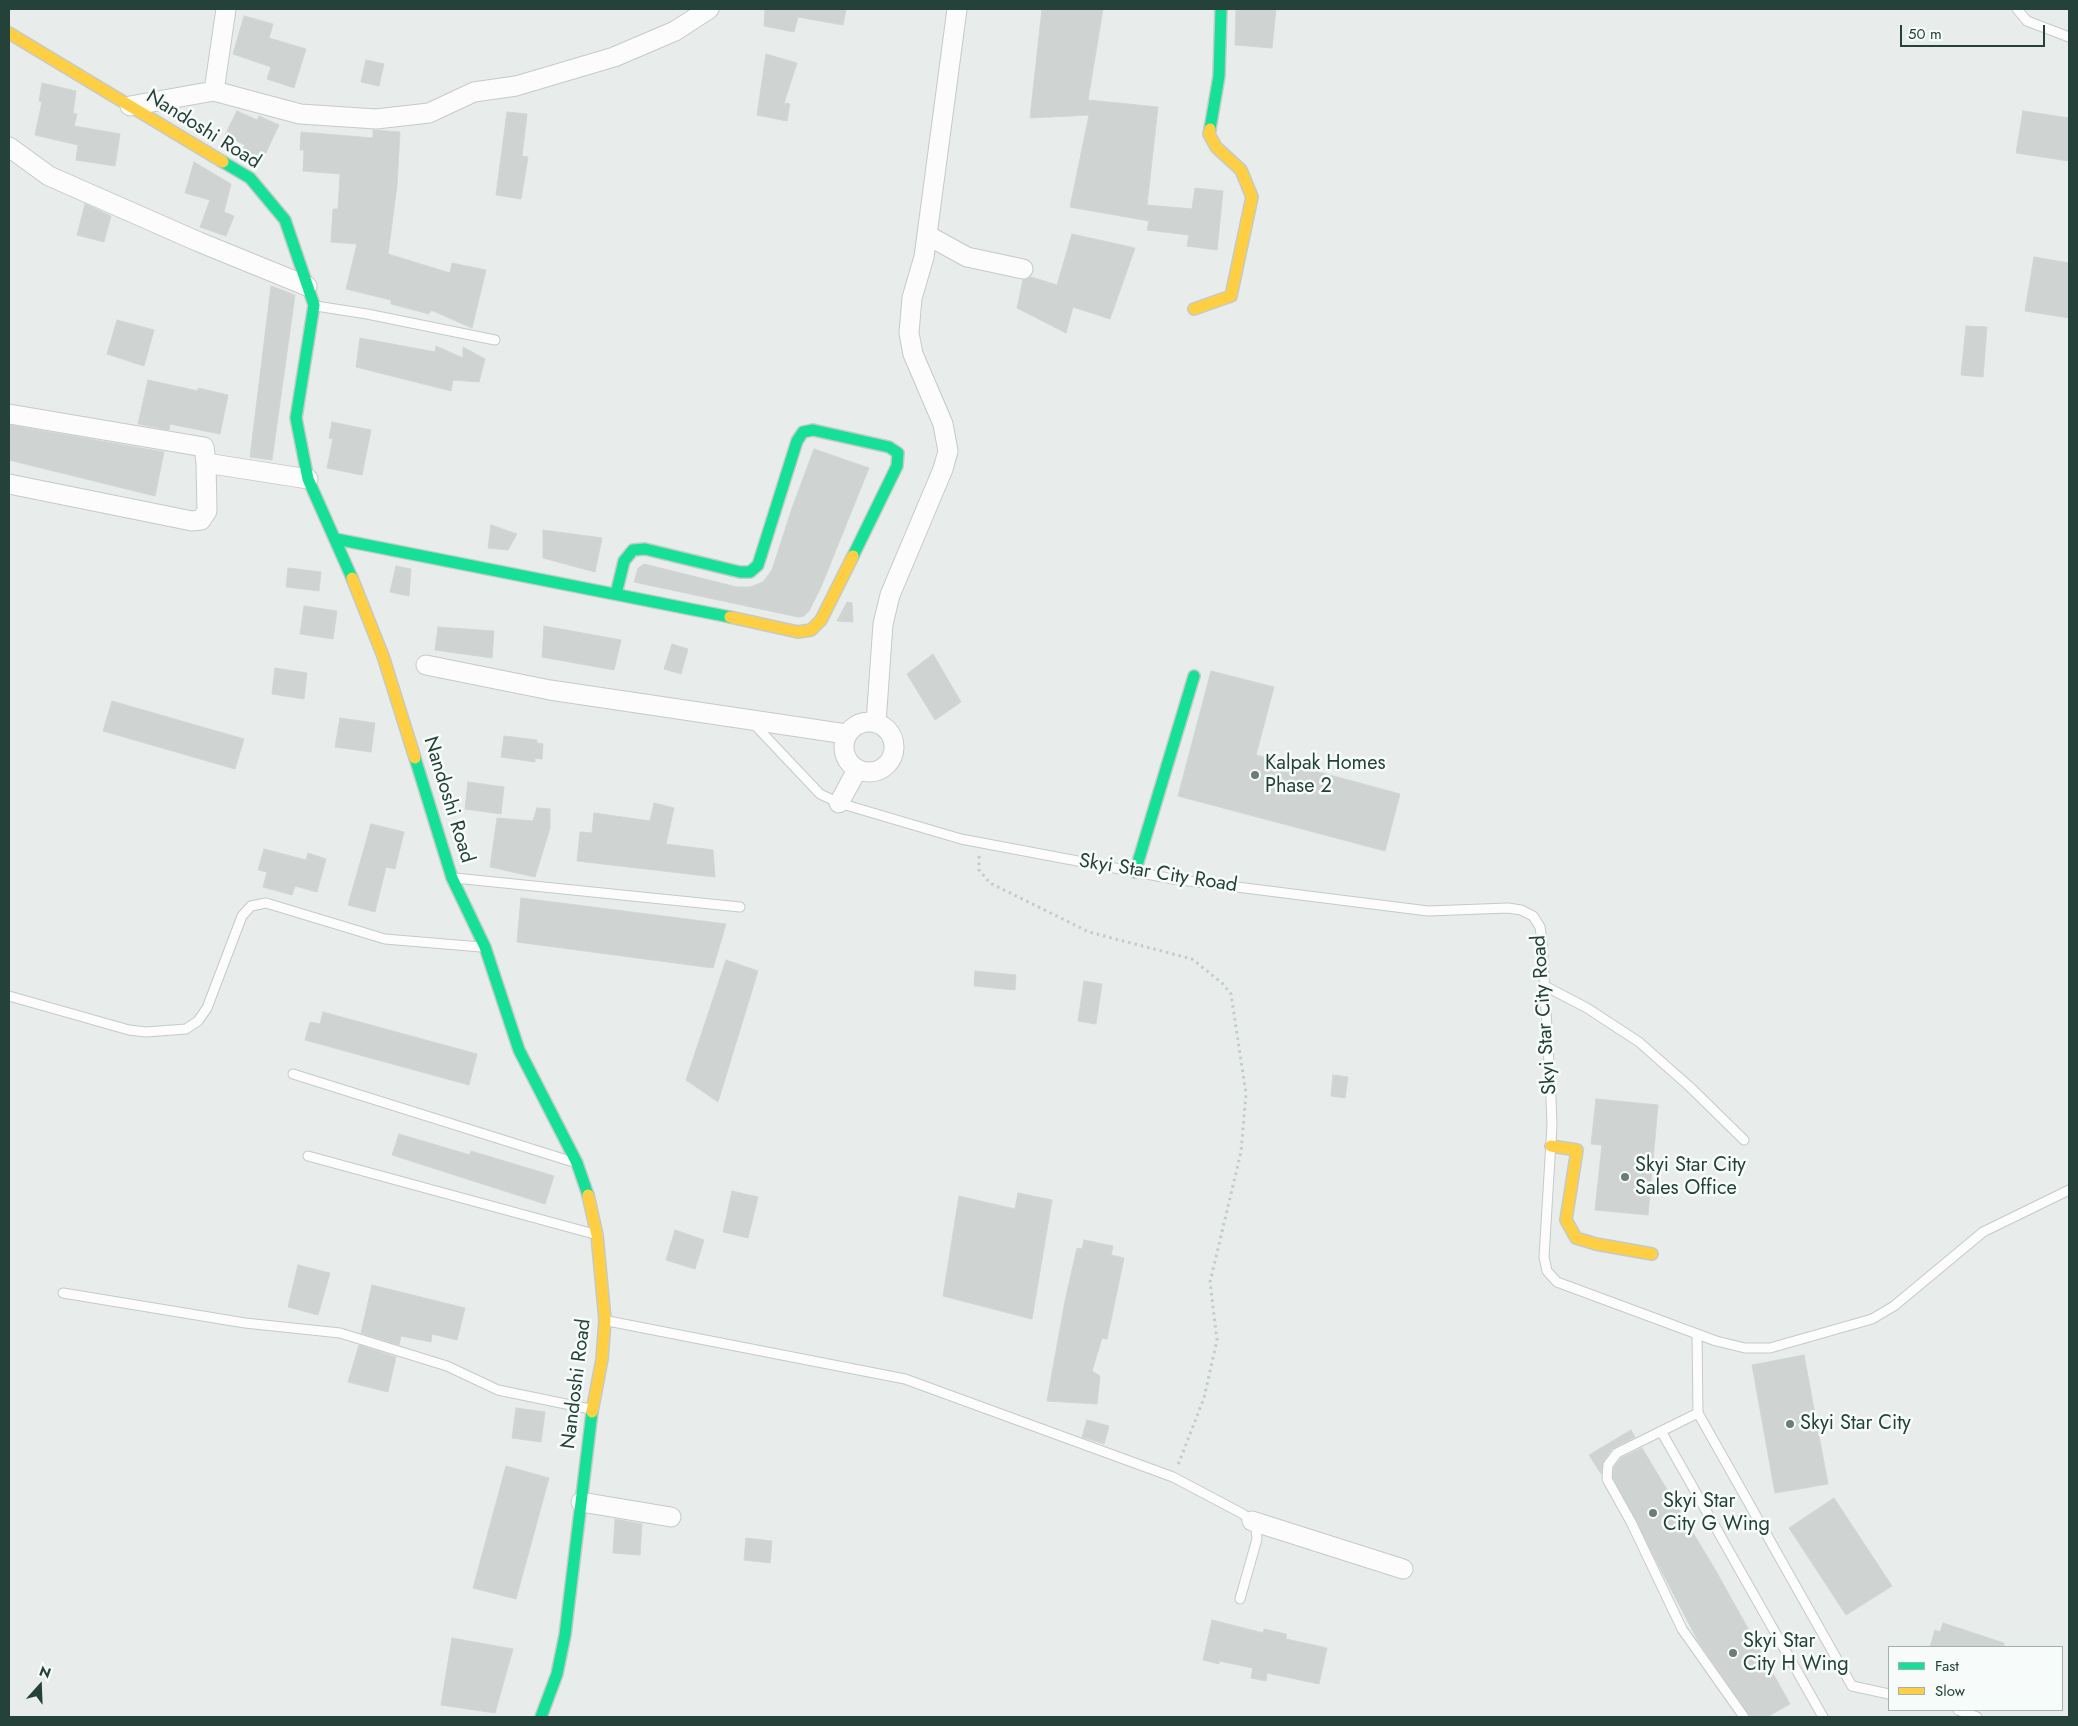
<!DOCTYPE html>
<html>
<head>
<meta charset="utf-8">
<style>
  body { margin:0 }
  #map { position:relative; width:2078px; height:1726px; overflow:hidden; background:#e8edeb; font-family:Jost,sans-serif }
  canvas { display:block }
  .frame { position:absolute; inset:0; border:10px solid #24423a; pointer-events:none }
  .legend { position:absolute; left:1888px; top:1646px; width:175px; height:65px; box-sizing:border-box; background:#f7fbf9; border:1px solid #a3b1ad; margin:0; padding:6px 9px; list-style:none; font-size:15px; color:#24423a }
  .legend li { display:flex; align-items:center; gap:10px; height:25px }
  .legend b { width:25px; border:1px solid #a3b1ad }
  .north { position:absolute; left:15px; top:1661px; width:50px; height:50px; -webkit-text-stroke:4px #f7fbf9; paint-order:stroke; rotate:20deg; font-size:14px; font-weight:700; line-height:20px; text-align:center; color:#24423a }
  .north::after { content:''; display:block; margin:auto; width:18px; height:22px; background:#24423a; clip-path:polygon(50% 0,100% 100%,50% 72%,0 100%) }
  .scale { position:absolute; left:1900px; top:25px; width:145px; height:22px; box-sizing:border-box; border:2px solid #24423a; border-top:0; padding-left:6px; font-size:15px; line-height:18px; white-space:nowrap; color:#24423a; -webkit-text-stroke:4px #f7fbf9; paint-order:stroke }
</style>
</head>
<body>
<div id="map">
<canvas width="2078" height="1726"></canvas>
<div class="frame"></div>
<ul class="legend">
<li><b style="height:6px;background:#16e098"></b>Fast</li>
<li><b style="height:6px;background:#ffcf43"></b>Slow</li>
</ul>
<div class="north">N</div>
<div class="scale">50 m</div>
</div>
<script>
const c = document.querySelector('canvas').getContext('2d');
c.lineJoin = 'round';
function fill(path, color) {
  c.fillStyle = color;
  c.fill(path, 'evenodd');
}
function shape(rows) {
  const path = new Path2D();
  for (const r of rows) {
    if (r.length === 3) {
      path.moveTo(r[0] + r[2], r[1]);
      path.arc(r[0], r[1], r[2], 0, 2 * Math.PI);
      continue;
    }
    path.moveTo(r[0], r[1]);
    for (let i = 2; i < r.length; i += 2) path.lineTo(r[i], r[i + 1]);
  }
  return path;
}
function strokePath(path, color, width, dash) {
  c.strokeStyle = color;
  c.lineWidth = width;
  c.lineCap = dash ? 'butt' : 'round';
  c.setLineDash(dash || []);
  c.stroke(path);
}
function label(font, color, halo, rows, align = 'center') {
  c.font = font + ' Jost,sans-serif';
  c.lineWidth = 5;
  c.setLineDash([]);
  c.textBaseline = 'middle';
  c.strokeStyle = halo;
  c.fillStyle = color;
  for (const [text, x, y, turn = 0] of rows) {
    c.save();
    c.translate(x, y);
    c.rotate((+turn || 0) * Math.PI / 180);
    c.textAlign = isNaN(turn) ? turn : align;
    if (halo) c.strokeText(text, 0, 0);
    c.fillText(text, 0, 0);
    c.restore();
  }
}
const building = shape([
  [765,9,846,9,843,25,798,17,794,32,764,26,765,9],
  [1042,9,1103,9,1088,100,1158,107,1147,205,1192,209,1195,188,1223,191,1217,250,1187,246,1189,235,1147,230,1149,221,1070,207,1089,115,1030,118,1042,9],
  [1236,9,1276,9,1272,48,1235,45,1236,9],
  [244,16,273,24,269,38,306,49,294,88,267,79,271,67,233,54,244,16],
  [766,54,797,63,784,103,790,104,787,121,757,115,766,54],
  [366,60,384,64,379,86,361,82,366,60],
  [42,83,76,91,73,113,77,114,74,126,120,134,115,166,76,160,78,145,35,135,42,102,39,101,42,83],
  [237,111,257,120,259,116,279,125,263,159,243,150,245,145,225,135,237,111],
  [2023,111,2069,118,2069,161,2016,153,2023,111],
  [507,112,527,114,522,156,528,157,521,199,496,195,507,112],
  [373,130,400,132,397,185,388,254,450,273,452,263,486,270,472,328,431,310,429,314,391,304,391,300,346,289,357,244,331,242,333,209,338,209,340,174,303,171,304,150,300,150,301,132,373,138,373,130],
  [194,162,231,184,224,212,234,216,226,236,200,227,210,200,185,193,194,162],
  [85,204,111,216,104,242,77,235,85,204],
  [1072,234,1135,248,1110,319,1073,307,1066,333,1017,308,1023,280,1031,277,1057,285,1072,234],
  [2034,257,2069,263,2069,318,2025,311,2034,257],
  [271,286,295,295,272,460,250,457,271,286],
  [117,320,154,330,144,366,107,354,117,320],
  [1966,326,1987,327,1983,377,1961,375,1966,326],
  [360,338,435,352,436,346,463,358,463,347,485,359,479,382,453,380,451,391,356,367,360,338],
  [148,380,198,391,198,388,228,395,220,434,170,424,169,430,138,424,148,380],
  [332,422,371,430,362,475,327,468,333,439,329,438,332,422],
  [9,425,164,452,155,496,9,460,9,425],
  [814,449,869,468,821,587,809,611,804,616,798,617,634,582,638,568,644,564,737,587,750,587,763,582,772,570,792,508,814,449],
  [491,525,517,534,508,550,488,548,491,525],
  [543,530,602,538,595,572,543,558,543,530],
  [396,566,411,569,409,596,390,592,396,566],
  [288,568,321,572,319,591,286,587,288,568],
  [847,602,852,603,853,622,837,621,847,602],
  [304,606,337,611,333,639,300,634,304,606],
  [544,626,621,640,614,670,542,657,544,626],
  [438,627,494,631,492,658,435,650,438,627],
  [672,644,688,649,681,674,664,669,672,644],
  [933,654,961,702,935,720,907,674,933,654],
  [275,668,307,673,304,699,272,694,275,668],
  [1211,671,1274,687,1256,755,1400,794,1385,851,1178,796,1211,671],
  [112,701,244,739,235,769,103,731,112,701],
  [340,718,375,723,371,752,335,747,340,718],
  [504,736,537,740,537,743,543,744,542,759,535,758,535,762,501,757,504,736],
  [468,782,504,787,501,814,465,809,468,782],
  [654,803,674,808,666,844,713,850,715,877,577,861,580,832,592,833,594,813,650,821,654,803],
  [537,808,550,809,550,828,535,877,490,867,497,818,533,821,537,808],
  [371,824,404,832,395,869,386,867,375,912,348,905,371,824],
  [264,849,306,860,308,853,326,859,317,892,295,886,292,895,263,887,267,872,258,870,264,849],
  [521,898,726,924,713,968,517,942,521,898],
  [726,960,758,971,718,1102,686,1080,726,960],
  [975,971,1016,975,1015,990,974,986,975,971],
  [1084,981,1102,984,1096,1024,1078,1021,1084,981],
  [323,1012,477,1054,469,1085,305,1040,310,1022,320,1024,323,1012],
  [1333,1075,1348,1077,1345,1098,1331,1096,1333,1075],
  [1596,1099,1658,1105,1648,1215,1595,1210,1602,1145,1591,1144,1596,1099],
  [399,1134,470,1155,471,1151,554,1176,545,1204,392,1155,399,1134],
  [732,1191,758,1197,748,1238,723,1232,732,1191],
  [1018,1193,1052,1200,1032,1319,943,1296,959,1196,1015,1209,1018,1193],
  [675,1230,704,1240,695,1269,666,1260,675,1230],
  [1084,1240,1113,1246,1111,1255,1124,1258,1107,1339,1102,1338,1092,1371,1100,1376,1097,1404,1047,1401,1065,1301,1077,1248,1082,1249,1084,1240],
  [298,1265,330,1273,318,1315,288,1307,298,1265],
  [372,1285,465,1308,457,1340,432,1334,431,1342,401,1336,399,1345,361,1333,372,1285],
  [359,1345,396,1357,388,1392,348,1382,359,1345],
  [1804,1355,1828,1484,1775,1493,1752,1365,1804,1355],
  [516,1408,545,1412,541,1442,512,1438,516,1408],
  [1087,1420,1109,1426,1104,1444,1082,1437,1087,1420],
  [1631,1430,1635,1437,1612,1449,1603,1462,1601,1474,1589,1455,1631,1430],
  [1642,1448,1716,1571,1790,1704,1767,1717,1750,1717,1698,1641,1613,1478,1614,1467,1621,1458,1642,1448],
  [506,1466,549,1478,516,1599,473,1588,506,1466],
  [1834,1498,1892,1586,1846,1615,1789,1528,1834,1498],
  [615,1519,642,1524,640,1555,613,1553,615,1519],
  [746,1538,772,1541,770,1563,744,1560,746,1538],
  [1212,1620,1263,1633,1264,1629,1286,1634,1286,1639,1327,1648,1319,1684,1267,1673,1266,1681,1251,1678,1253,1668,1219,1661,1219,1664,1203,1660,1212,1620],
  [1943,1623,2004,1643,2004,1647,1930,1647,1935,1630,1940,1632,1943,1623],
  [452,1638,513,1649,495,1713,441,1705,452,1638]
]);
fill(building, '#cfd4d2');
strokePath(building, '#d1d6d4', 1);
const lane = shape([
  [2017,9,2027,21,2069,37],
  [316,306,367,314,495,340],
  [752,722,820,794,839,803,961,839,1173,879,1428,911,1508,908,1521,910,1533,916,1540,927,1542,941,1551,1098,1552,1125,1544,1257,1547,1271,1557,1282,1716,1341,1745,1348,1770,1348,1872,1319,1894,1306,1983,1232,2069,1190],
  [455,878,740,907],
  [1545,986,1587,1008,1639,1042,1690,1087,1744,1140],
  [9,996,129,1030,146,1032,186,1029,198,1021,207,1008,242,916,251,906,266,903,385,939,481,947],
  [293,1074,570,1161],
  [308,1156,594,1234],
  [63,1293,245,1323,340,1333,447,1366,498,1390,590,1409],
  [608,1321,905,1379,1173,1477,1243,1514,1252,1521,1256,1529,1257,1539,1240,1599],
  [1697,1334,1698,1413,1852,1686,1889,1694],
  [1698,1413,1617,1453,1608,1465,1607,1479,1631,1522,1682,1629,1744,1717],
  [1661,1431,1823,1717],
  [1958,1710,1977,1717]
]);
const street = shape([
  [214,91,226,9],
  [130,106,214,91,300,114,376,119,429,113,474,92,516,86,614,57,675,31,709,9],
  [9,147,49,176,199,242,307,286],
  [927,235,967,257,1023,269],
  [9,414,204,447,206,463,308,479],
  [9,484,192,521,201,520,207,511,206,463],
  [426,665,550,690,846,734],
  [869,747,25],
  [876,723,883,624,890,595,943,469,948,451,943,424,913,354,909,333,912,298,924,257,957,9],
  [839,803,857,770],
  [581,1502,671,1517],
  [1252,1521,1403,1569]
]);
const fast = shape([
  [1210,129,1219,76,1221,9],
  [223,162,250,178,285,220,314,305,296,418,308,479,352,578],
  [336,539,730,617],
  [616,594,624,561,633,550,645,549,740,572,750,572,758,565,797,441,803,432,813,430,889,447,898,453,897,466,853,556],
  [415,758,452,878,485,947,519,1050,577,1163,588,1195],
  [1135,872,1194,676],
  [541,1717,557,1674,565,1635,592,1412]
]);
const slow = shape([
  [9,33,223,162],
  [1194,309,1231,296,1252,197,1241,170,1216,147,1209,134,1210,129],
  [352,578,383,656,415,758],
  [730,617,798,632,811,630,821,620,853,556],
  [1551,1146,1577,1150,1566,1220,1576,1238,1596,1244,1652,1254],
  [588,1195,597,1235,605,1320,602,1359,592,1412]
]);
strokePath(lane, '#c5cac8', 11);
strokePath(street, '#c5cac8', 21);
strokePath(fast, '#c3cbc8', 14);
strokePath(slow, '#c3cbc8', 14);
strokePath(shape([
  [979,856,979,870,990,883,1089,932,1192,959,1222,983,1231,994,1246,1094,1241,1152,1210,1282,1217,1340,1204,1398,1178,1465]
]), '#c3ccca', 3, [2.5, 4]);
strokePath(lane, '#fcfcfc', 9);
strokePath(street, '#fcfcfc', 19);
strokePath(fast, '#16e098', 11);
strokePath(slow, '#ffcf43', 11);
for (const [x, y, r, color] of [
  [1255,775,5,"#697e78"],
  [1625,1177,5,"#697e78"],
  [1790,1424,5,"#697e78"],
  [1653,1513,5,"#697e78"],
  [1733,1653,5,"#697e78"]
]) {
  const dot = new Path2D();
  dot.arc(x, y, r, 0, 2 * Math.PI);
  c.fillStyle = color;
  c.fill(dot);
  strokePath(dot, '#f7fbf9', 2);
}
label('20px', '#24423a', '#f7fbf9', [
  ["Nandoshi Road",203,130,32],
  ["Nandoshi Road",448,800,73],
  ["Skyi Star City Road",1158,874,9],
  ["Skyi Star City Road",1545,1015,-94],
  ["Nandoshi Road",577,1384,-83]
]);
label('20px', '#24423a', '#f7fbf9', [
  ["Kalpak Homes",1265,764],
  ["Phase 2",1265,787],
  ["Skyi Star City",1635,1166],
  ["Sales Office",1635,1189],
  ["Skyi Star City",1800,1424],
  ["Skyi Star",1663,1502],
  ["City G Wing",1663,1525],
  ["Skyi Star",1743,1642],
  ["City H Wing",1743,1665]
], 'left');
</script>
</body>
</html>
